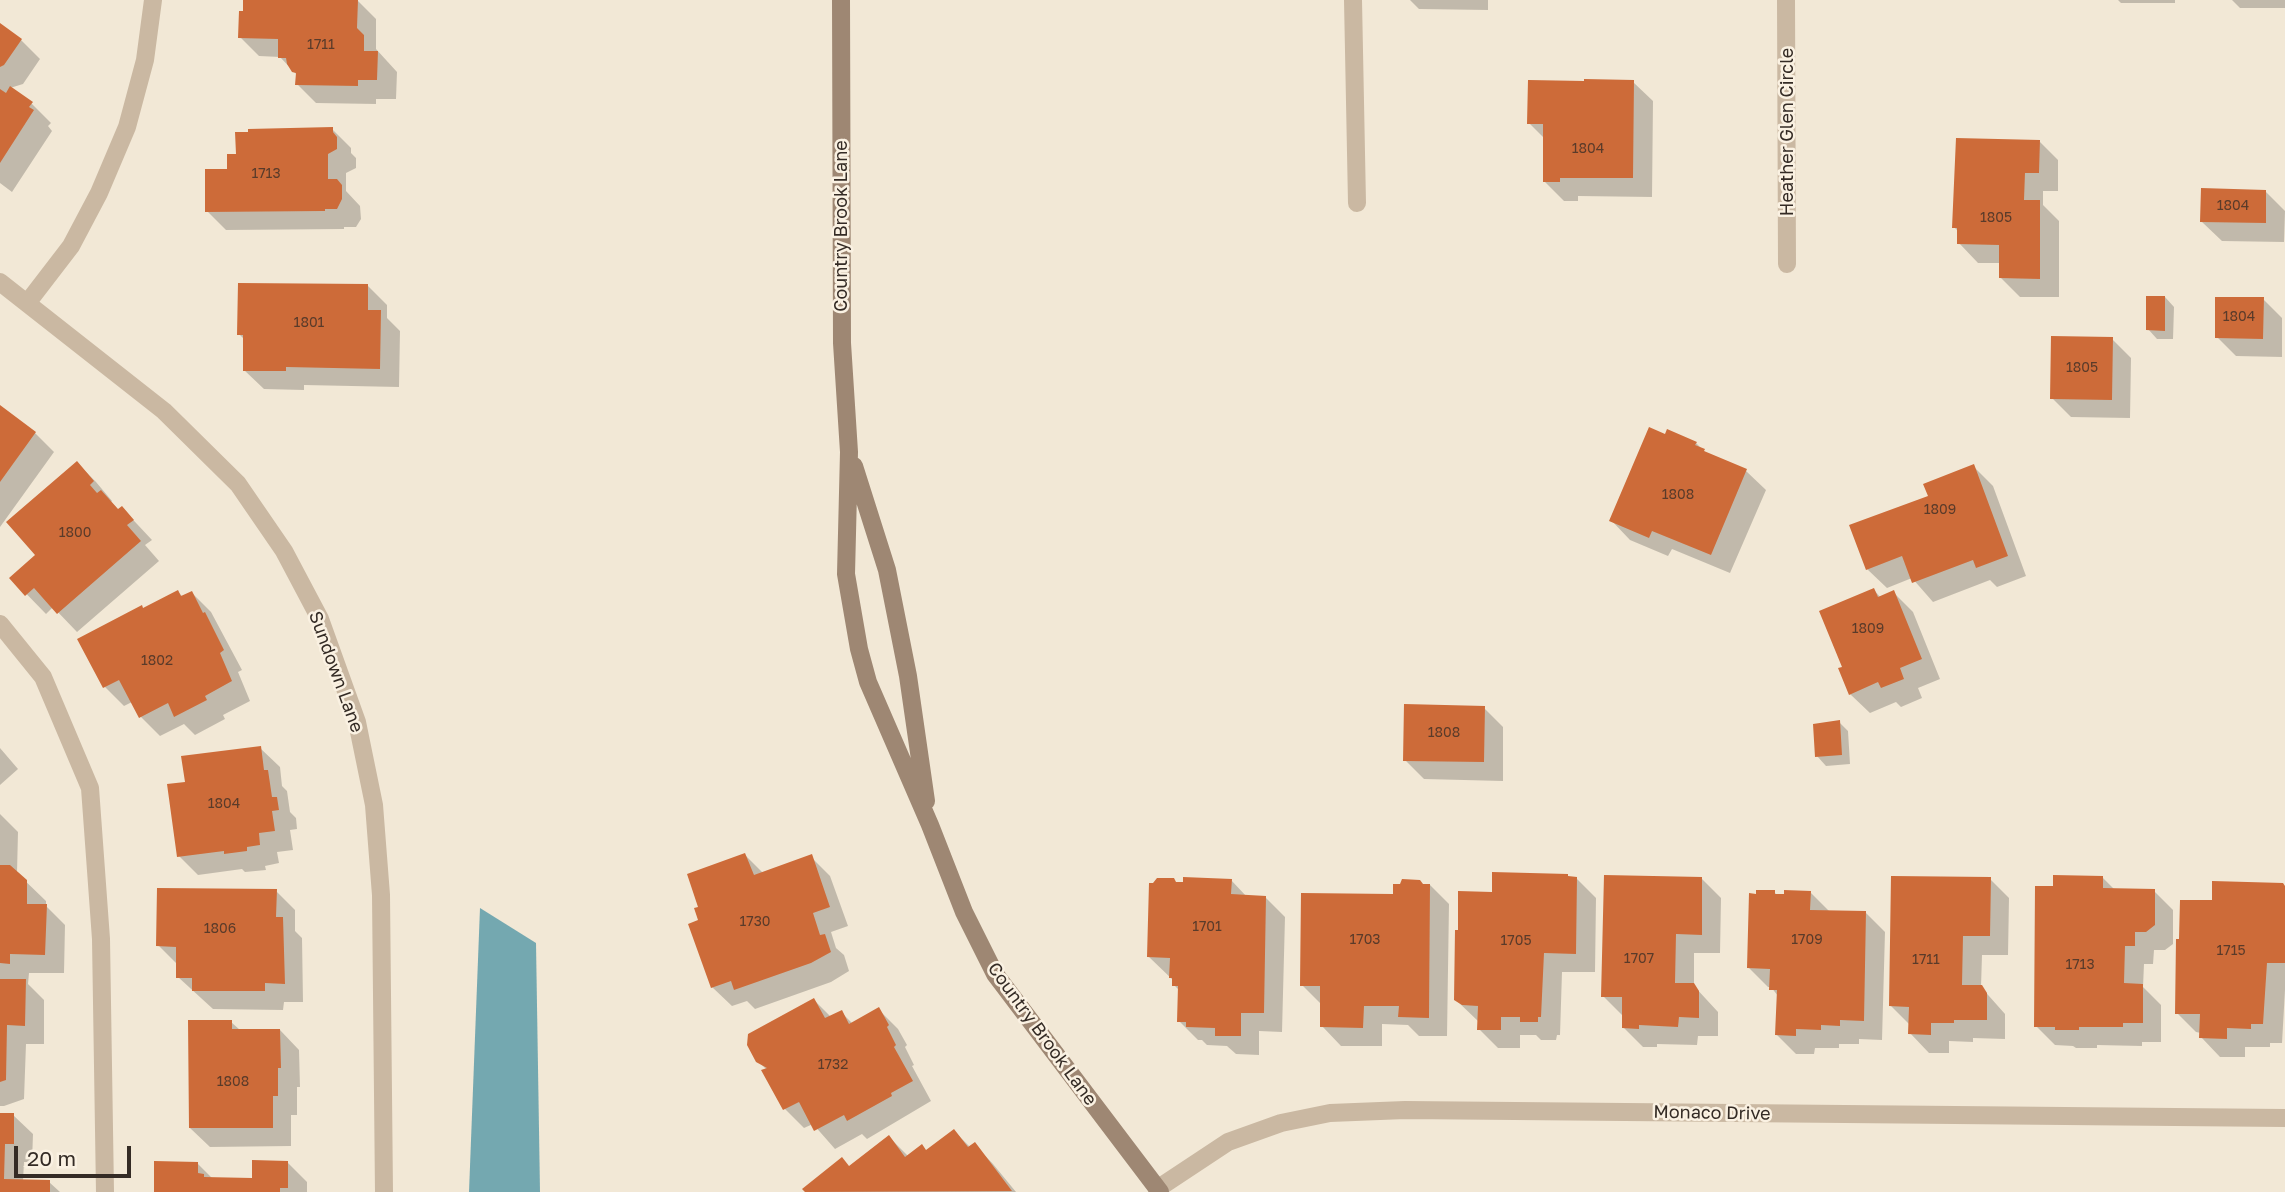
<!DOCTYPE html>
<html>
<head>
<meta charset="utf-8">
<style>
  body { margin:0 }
  #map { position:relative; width:2285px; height:1192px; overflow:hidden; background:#f2e8d6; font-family:"Golos Text",sans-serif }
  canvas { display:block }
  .scale { position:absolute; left:14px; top:1146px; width:117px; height:32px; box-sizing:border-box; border:4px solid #342b25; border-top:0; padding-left:9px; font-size:21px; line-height:24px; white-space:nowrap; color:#342b25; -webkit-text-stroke:5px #faf1e2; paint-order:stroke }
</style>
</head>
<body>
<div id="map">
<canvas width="2285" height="1192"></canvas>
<div class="scale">20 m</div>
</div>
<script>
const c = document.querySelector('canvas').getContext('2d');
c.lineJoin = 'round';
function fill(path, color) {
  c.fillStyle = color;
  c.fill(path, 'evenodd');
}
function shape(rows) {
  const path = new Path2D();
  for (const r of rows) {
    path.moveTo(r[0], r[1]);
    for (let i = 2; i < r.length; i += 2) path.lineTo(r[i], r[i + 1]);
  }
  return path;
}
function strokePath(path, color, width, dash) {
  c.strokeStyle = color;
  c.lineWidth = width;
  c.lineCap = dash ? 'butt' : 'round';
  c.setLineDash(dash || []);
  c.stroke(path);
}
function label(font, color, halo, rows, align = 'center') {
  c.font = font + ' "Golos Text",sans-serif';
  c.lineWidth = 5;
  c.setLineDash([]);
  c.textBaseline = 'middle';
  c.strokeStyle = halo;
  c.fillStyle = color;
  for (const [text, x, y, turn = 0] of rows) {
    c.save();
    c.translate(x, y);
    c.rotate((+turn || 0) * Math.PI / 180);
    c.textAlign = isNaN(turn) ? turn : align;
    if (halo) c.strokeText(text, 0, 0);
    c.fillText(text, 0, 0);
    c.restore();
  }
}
fill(shape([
  [480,908,536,943,540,1192,469,1192]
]), '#74a8b0');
fill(shape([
  [245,0,357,0,376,19,376,49,397,72,396,99,376,99,376,104,316,103,297,84,298,76,280,57,259,56,240,37],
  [1410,0,1488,0,1488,10,1419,9],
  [2118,0,2175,0,2175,3,2121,3],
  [2232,0,2285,0,2285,8,2240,8],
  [0,27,21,40,40,59,23,84,10,88,32,104,51,123,48,126,52,131,12,192,0,183],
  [1633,82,1653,101,1652,197,1578,196,1578,201,1564,201,1545,182,1545,139,1529,123],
  [332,129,351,148,351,153,356,158,356,168,346,173,346,191,360,206,361,219,356,227,344,227,344,229,226,230,207,211,237,156],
  [2039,141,2058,160,2058,191,2043,191,2043,205,2059,221,2059,297,2020,297,2000,277,2001,263,1978,263,1959,243,1959,232,1954,227],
  [2266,192,2285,211,2284,242,2222,241,2202,222],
  [368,286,387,305,387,318,400,331,399,387,304,385,304,390,264,389,244,370,245,340,239,334],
  [2165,297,2174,307,2173,339,2157,339,2148,329],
  [2263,299,2282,318,2282,357,2236,356,2217,337],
  [2112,339,2131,358,2130,418,2071,417,2052,398],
  [0,406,35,433,54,452,0,527],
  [1696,443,1707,454,1746,471,1766,490,1730,573,1672,549,1668,556,1630,540,1611,520],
  [77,463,96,482,112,501,111,502,119,511,122,508,152,540,145,545,159,561,77,632,53,607,46,614,11,578,37,555],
  [1973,466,1993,486,2026,576,1997,587,1990,580,1933,602,1912,578,1887,588,1867,569,1930,497],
  [1874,590,1881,598,1893,592,1913,612,1940,679,1918,688,1922,698,1901,707,1896,702,1870,713,1850,694],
  [178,592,183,597,192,593,211,612,242,670,238,672,250,701,223,715,225,719,195,735,184,724,160,736,141,717,132,702,124,706,105,687,144,610],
  [1484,708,1503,727,1503,781,1424,779,1405,760],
  [1839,722,1848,731,1850,764,1826,766,1817,756],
  [0,748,18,769,0,785],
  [260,748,280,767,282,786,287,791,290,812,296,818,297,829,290,830,293,850,277,852,279,863,265,866,266,870,245,872,242,869,198,875,179,856,187,784],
  [0,814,18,832,17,873,46,901,46,906,65,925,64,973,29,973,28,984,44,1000,44,1044,26,1044,24,1099,4,1106,0,1106],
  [745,855,764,874,811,857,830,876,848,926,831,932,836,948,844,955,849,971,831,982,755,1009,747,1001,732,1006,712,987,701,921],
  [1570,878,1577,879,1596,898,1595,972,1562,972,1560,1035,1557,1035,1556,1040,1541,1040,1536,1035,1520,1035,1520,1048,1498,1048,1479,1029,1479,1022,1455,999,1459,931,1494,894],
  [2103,878,2115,890,2154,891,2173,910,2173,944,2165,950,2154,950,2153,964,2144,964,2143,987,2161,1005,2161,1042,2142,1042,2142,1046,2097,1045,2097,1048,2076,1048,2073,1046,2055,1045,2036,1026,2055,887],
  [1702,879,1721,898,1720,953,1694,953,1694,986,1718,1012,1718,1036,1698,1036,1697,1045,1657,1044,1657,1047,1643,1047,1623,1027,1622,1015,1603,996],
  [1990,879,2009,898,2008,955,1982,955,1981,987,2005,1014,2005,1039,1973,1038,1973,1042,1949,1041,1949,1053,1929,1053,1910,1033,1910,1025,1891,1006],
  [1231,880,1247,897,1265,897,1285,917,1282,1032,1259,1031,1259,1055,1236,1054,1227,1046,1207,1045,1202,1040,1198,1040,1179,1021,1179,990,1174,985,1174,981,1149,957,1177,884],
  [1423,885,1430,885,1449,904,1447,1036,1419,1036,1408,1025,1382,1024,1382,1046,1341,1046,1322,1026,1322,1005,1302,985,1395,896],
  [2285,887,2285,990,2282,1043,2270,1043,2270,1047,2245,1047,2245,1057,2220,1057,2201,1037,2201,1033,2196,1032,2177,1013,2213,902],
  [276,891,295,910,295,931,302,938,303,1002,284,1002,283,1010,213,1009,178,977,178,965,158,945],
  [1774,892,1778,896,1810,892,1830,912,1866,913,1885,932,1882,1040,1859,1039,1859,1044,1839,1044,1839,1048,1815,1048,1814,1054,1796,1054,1777,1035,1778,996,1771,987,1768,987,1749,968],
  [814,1000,831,1017,841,1012,853,1024,878,1009,898,1029,907,1045,905,1047,914,1065,912,1066,931,1101,867,1139,862,1134,835,1149,813,1124,804,1128,785,1109,763,1071,767,1070,758,1061],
  [231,1022,240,1030,280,1030,299,1050,300,1087,297,1087,297,1115,291,1115,291,1146,210,1147,190,1128],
  [0,1114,13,1115,33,1134,32,1162,24,1162,23,1181,49,1182,60,1192,0,1192],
  [954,1131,970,1147,974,1144,993,1164,1016,1192,807,1192,804,1189,850,1168,889,1137,909,1157,927,1152],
  [288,1163,307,1182,307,1192,155,1192,198,1164,213,1179,253,1180]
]), '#0003');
fill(shape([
  [243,0,358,0,357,28,364,35,364,51,378,51,377,80,358,80,358,86,295,85,296,73,292,72,287,64,286,58,278,58,278,39,238,38,239,11,243,11],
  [0,23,22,39,4,65,0,67],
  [1584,79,1634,80,1633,178,1560,178,1560,182,1543,182,1543,124,1527,124,1528,80,1584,81],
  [10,86,33,102,29,107,34,110,0,163,0,89,6,93],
  [333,127,333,132,337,137,337,149,328,154,328,179,337,179,342,185,342,199,337,209,325,209,325,211,205,212,205,169,227,169,227,154,236,154,235,132,248,132,248,129],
  [1956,138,2040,140,2039,173,2025,173,2024,200,2040,200,2040,279,1999,278,1999,245,1957,244,1957,228,1952,228],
  [2201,188,2266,190,2266,223,2200,222],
  [238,283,368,284,368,310,381,310,380,369,286,367,286,371,243,371,243,335,237,335],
  [2146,296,2165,296,2165,331,2146,330],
  [2215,297,2264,297,2263,339,2215,338],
  [2051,336,2113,337,2112,400,2050,399],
  [0,405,36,432,0,482],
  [1649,427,1665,434,1667,429,1697,442,1695,445,1705,449,1704,451,1747,469,1711,555,1652,531,1649,538,1609,521],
  [77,461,94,481,90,485,97,493,101,490,118,509,122,506,134,520,127,525,141,541,57,614,34,588,25,596,9,578,35,555,6,522],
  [1974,464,2008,556,1976,568,1973,560,1912,583,1902,556,1866,570,1849,525,1928,496,1923,484],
  [1874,588,1878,597,1894,590,1922,659,1900,668,1904,679,1881,688,1878,682,1849,695,1838,668,1842,667,1819,611],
  [178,590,181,596,192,591,203,613,205,612,224,650,220,653,232,681,205,696,207,700,174,717,168,703,139,718,119,680,103,688,77,639,142,605,143,608],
  [1404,704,1485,706,1484,762,1403,761],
  [1840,720,1842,755,1815,757,1813,724],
  [261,746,264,770,268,770,272,797,277,797,279,810,272,811,275,831,259,833,260,845,247,847,247,851,224,854,224,851,177,857,167,784,185,782,181,756],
  [745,853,754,875,812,854,830,907,813,913,820,935,825,934,831,952,811,963,734,990,731,981,711,988,688,924,698,920,694,908,698,907,687,874],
  [0,865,10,865,27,880,27,904,47,904,45,955,10,954,10,964,0,963],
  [1492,872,1568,874,1568,876,1577,877,1576,954,1544,953,1541,1017,1538,1017,1538,1022,1520,1022,1520,1017,1501,1017,1501,1030,1477,1030,1478,1006,1462,1005,1454,1000,1455,930,1458,930,1458,891,1492,892],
  [1604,875,1702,877,1702,935,1676,934,1675,983,1694,983,1699,991,1699,1018,1679,1017,1678,1027,1639,1025,1639,1029,1622,1028,1622,997,1601,997],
  [2053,875,2103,876,2103,888,2155,889,2155,925,2146,932,2135,932,2135,946,2125,946,2124,983,2143,984,2143,1023,2123,1023,2123,1027,2079,1027,2079,1030,2055,1030,2055,1027,2034,1027,2035,886,2053,886],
  [1891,876,1991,877,1990,936,1963,936,1962,985,1982,985,1987,993,1987,1020,1954,1020,1954,1023,1931,1023,1931,1035,1908,1034,1909,1007,1889,1006],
  [1183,877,1232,879,1231,894,1266,896,1264,1013,1241,1013,1241,1036,1215,1036,1215,1028,1186,1027,1186,1022,1177,1022,1178,986,1172,986,1172,978,1169,978,1170,958,1147,957,1149,883,1153,883,1157,878,1174,878,1176,882,1183,882],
  [1402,879,1420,880,1423,884,1430,884,1429,1018,1398,1017,1399,1006,1364,1006,1363,1028,1320,1027,1320,986,1300,986,1301,893,1393,894,1393,884,1400,884],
  [2212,881,2283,883,2285,886,2285,963,2267,963,2263,1024,2251,1024,2251,1029,2227,1028,2227,1039,2199,1038,2200,1014,2175,1014,2176,939,2179,939,2180,900,2212,900],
  [157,888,277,889,276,917,283,917,285,984,265,983,265,991,192,991,192,978,176,978,176,947,156,946],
  [1756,890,1775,890,1775,894,1784,894,1784,890,1811,891,1810,910,1866,911,1864,1021,1840,1020,1840,1026,1821,1025,1821,1030,1796,1029,1796,1036,1775,1035,1777,990,1769,990,1770,969,1747,968,1749,893,1756,894],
  [0,979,26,979,25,1026,7,1025,6,1080,0,1082],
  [814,998,825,1018,842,1010,849,1024,879,1007,889,1025,887,1027,896,1045,894,1047,913,1081,891,1093,892,1096,847,1121,844,1115,814,1131,799,1102,783,1110,761,1070,767,1068,756,1062,747,1045,748,1034],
  [188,1020,232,1020,232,1029,280,1029,281,1068,278,1068,278,1096,273,1096,273,1128,189,1128],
  [0,1113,14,1113,14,1144,5,1144,4,1179,50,1180,50,1192,0,1192],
  [954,1129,968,1147,975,1142,1012,1191,805,1192,802,1189,842,1157,849,1166,889,1135,905,1157,922,1144,926,1150],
  [252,1160,288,1161,288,1188,280,1188,280,1192,154,1192,154,1161,198,1162,198,1173,204,1174,204,1177,252,1178]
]), '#cd6b39');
strokePath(shape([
  [1353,0,1357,203],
  [0,624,43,677,90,788,101,939,105,1192]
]), '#cab8a2', 18);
strokePath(shape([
  [1786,0,1787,264],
  [0,282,164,411,238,484,284,551,320,619,357,722,374,805,381,895,384,1192],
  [28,302,71,246,99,193,127,127,145,60,153,0],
  [1157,1189,1228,1142,1281,1123,1330,1113,1405,1110,2285,1118]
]), '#cab8a2', 18);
strokePath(shape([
  [841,0,842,343,849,452,846,574,859,649,868,682,930,825,964,912,995,974,1160,1192],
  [854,466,887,570,908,676,926,801]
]), '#9e8773', 18);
label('14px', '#5a3b2a', null, [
  ["1711",321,45],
  ["1804",1588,149],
  ["1713",266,174],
  ["1804",2233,206],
  ["1805",1996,218],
  ["1804",2239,317],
  ["1801",309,323],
  ["1805",2082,368],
  ["1808",1678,495],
  ["1809",1940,510],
  ["1800",75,533],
  ["1809",1868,629],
  ["1802",157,661],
  ["1808",1444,733],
  ["1804",224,804],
  ["1730",755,922],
  ["1701",1207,927],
  ["1806",220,929],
  ["1703",1365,940],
  ["1709",1807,940],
  ["1705",1516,941],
  ["1715",2231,951],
  ["1707",1639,959],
  ["1711",1926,960],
  ["1713",2080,965],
  ["1732",833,1065],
  ["1808",233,1082]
]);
label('18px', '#342b25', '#faf1e2', [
  ["Heather Glen Circle",1787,132,-90],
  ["Country Brook Lane",841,226,-90],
  ["Sundown Lane",336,672,70],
  ["Country Brook Lane",1042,1034,54],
  ["Monaco Drive",1712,1113,1]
]);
</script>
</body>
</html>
